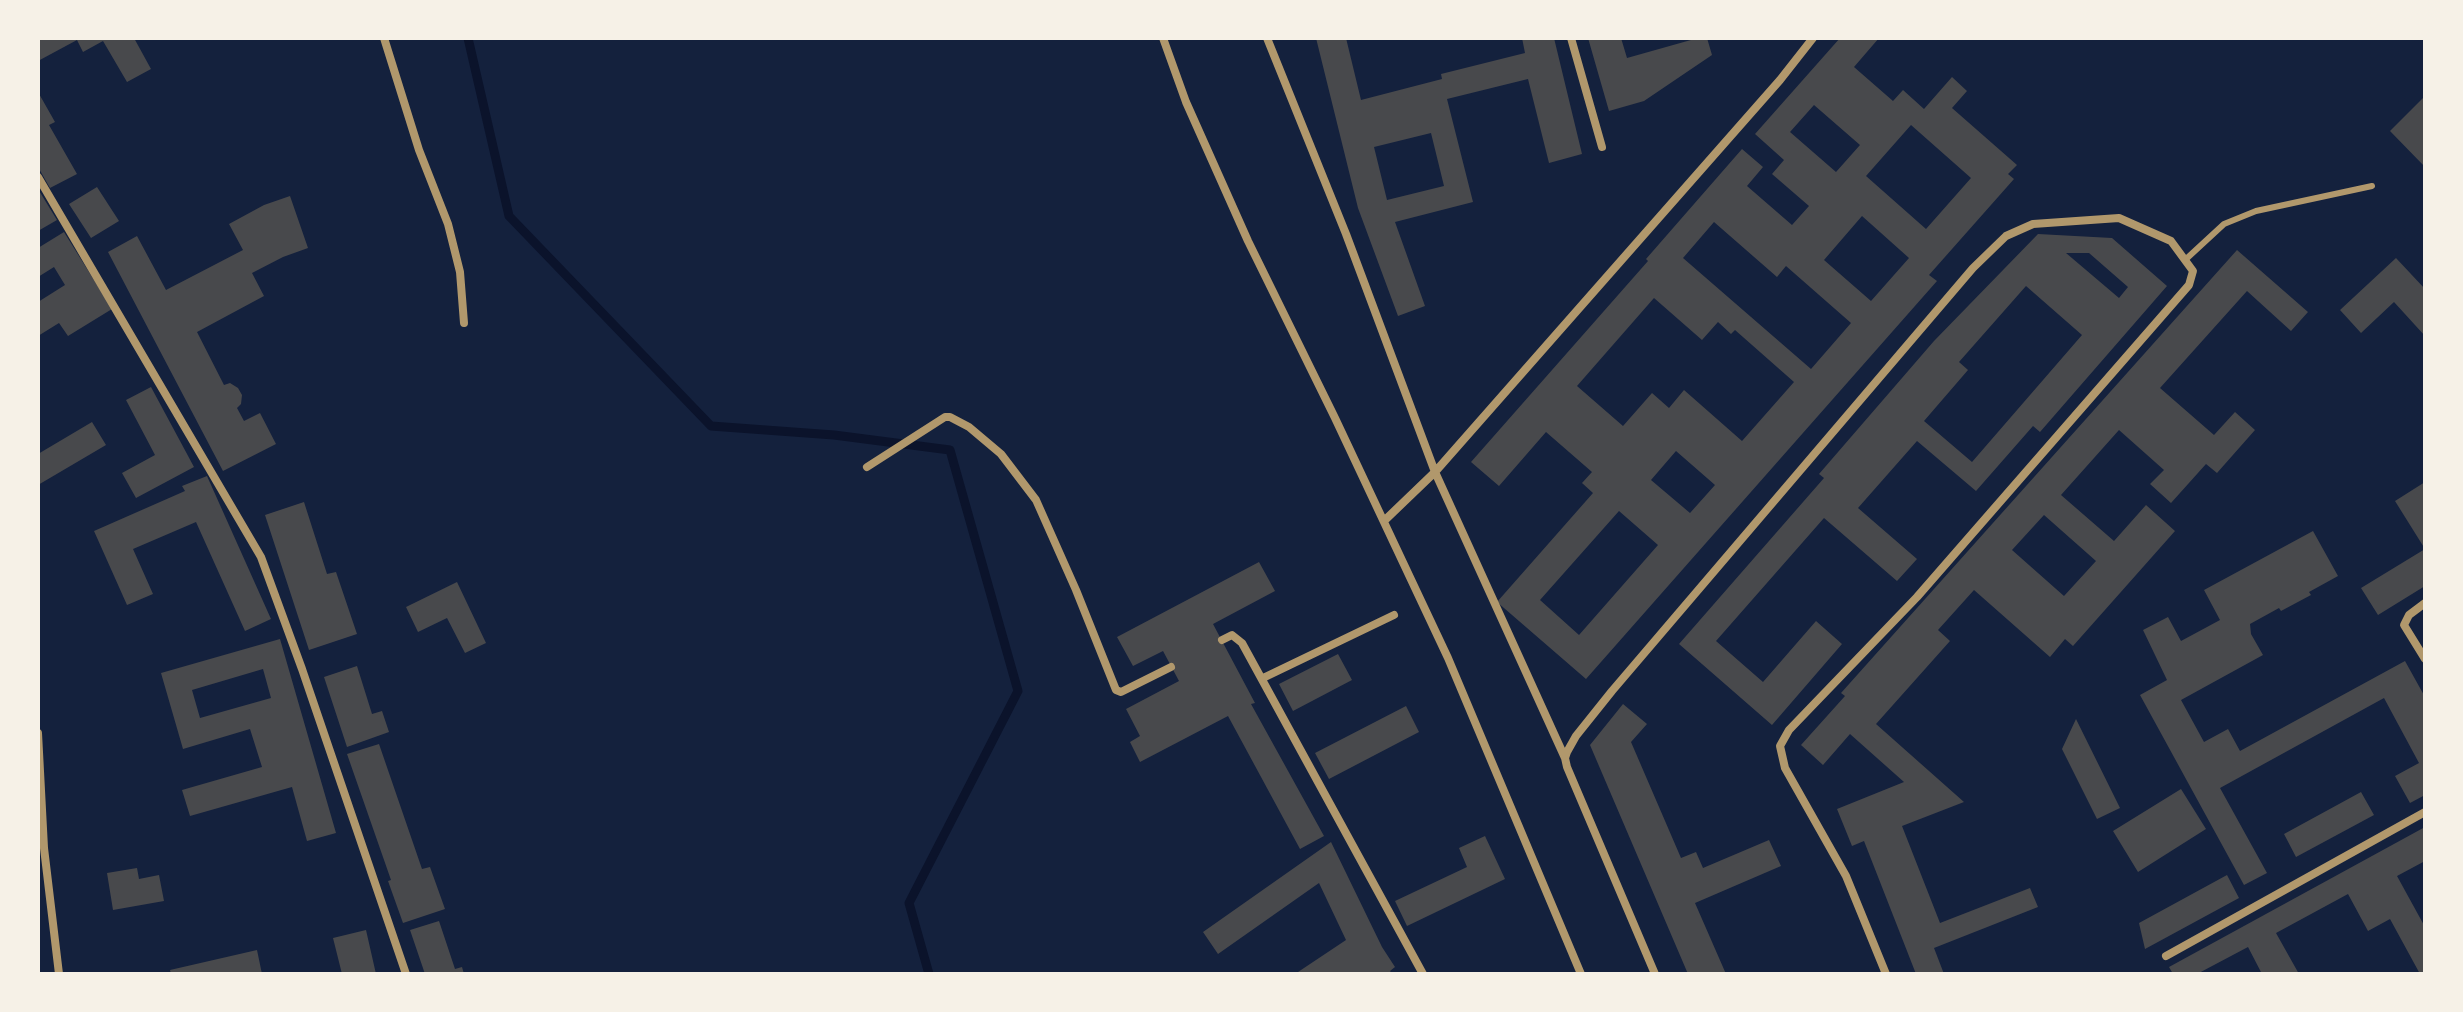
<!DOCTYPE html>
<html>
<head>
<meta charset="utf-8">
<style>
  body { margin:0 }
  #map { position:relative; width:2463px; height:1012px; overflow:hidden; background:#14213d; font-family:"DejaVu Sans",sans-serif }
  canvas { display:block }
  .frame { position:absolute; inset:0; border:40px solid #f6f1e7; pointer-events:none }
</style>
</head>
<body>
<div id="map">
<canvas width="2463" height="1012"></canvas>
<div class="frame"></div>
</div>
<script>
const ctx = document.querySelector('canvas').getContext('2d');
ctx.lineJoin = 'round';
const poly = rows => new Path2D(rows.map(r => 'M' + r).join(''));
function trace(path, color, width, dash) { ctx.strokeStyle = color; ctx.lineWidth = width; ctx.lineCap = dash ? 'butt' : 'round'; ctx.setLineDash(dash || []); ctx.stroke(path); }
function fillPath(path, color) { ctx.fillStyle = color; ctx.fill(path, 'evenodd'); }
trace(poly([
  [468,38,509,216,711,426,834,435,950,450,1018,691,909,903,929,974]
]), '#0b132b', 9);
fillPath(poly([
  [38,38,134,38,151,69,127,82,103,41,83,52,77,40,38,61],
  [1316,38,1346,38,1361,100,1442,79,1441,74,1525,53,1522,38,1554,38,1582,154,1549,163,1528,79,1447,99,1473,202,1395,222,1425,306,1398,316,1358,208],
  [1431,133,1444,186,1387,200,1374,147],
  [1588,38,1621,38,1627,58,1698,38,1707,38,1712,55,1644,101,1609,111],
  [1840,38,1879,38,1854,67,1893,101,1903,90,1924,109,1952,77,1967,91,1952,108,2017,165,2008,174,2014,179,1929,275,1937,281,1586,679,1497,602,1593,493,1582,483,1592,472,1546,432,1499,486,1471,462,1648,261,1646,259,1742,149,1763,167,1747,186,1792,225,1809,206,1772,174,1784,160,1755,134],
  [1814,105,1860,145,1836,172,1790,132],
  [1911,125,1971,178,1926,229,1866,176],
  [1862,216,1909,258,1871,301,1824,260],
  [1714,222,1777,277,1786,266,1851,323,1811,369,1683,258],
  [1654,298,1702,340,1718,322,1731,334,1735,330,1794,382,1742,441,1684,390,1669,408,1652,393,1623,426,1577,386],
  [1676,451,1715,485,1690,513,1651,480],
  [1619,511,1658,545,1579,635,1540,600],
  [38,92,55,122,49,125,77,174,50,188,38,167],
  [2425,96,2425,167,2390,131],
  [97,187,119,221,91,238,69,204],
  [38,189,57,220,38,231],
  [290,196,308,248,283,257,252,273,264,296,197,332,224,385,230,383,238,388,242,395,241,404,237,408,244,421,260,413,276,444,223,471,108,252,137,236,166,290,243,250,229,224,264,205],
  [64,232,112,309,68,336,59,323,38,336,38,302,65,285,54,267,38,277,38,248],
  [2038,234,2112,238,2167,286,2040,432,2033,426,1976,491,1917,441,1858,508,1917,559,1897,581,1824,518,1716,641,1763,682,1816,621,1842,644,1772,725,1679,644,1824,478,1819,474,1934,341],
  [2066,253,2089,253,2128,287,2119,298],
  [2026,286,2082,335,1972,462,1924,421,1968,370,1959,362],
  [2237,250,2308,312,2291,331,2247,291,2160,388,2214,435,2235,412,2255,430,2217,473,2206,464,2171,503,2150,484,2164,470,2119,430,2061,495,2114,541,2146,505,2175,531,2073,646,2065,639,2050,657,1974,590,1938,630,1950,641,1876,724,1964,802,1902,826,1940,923,2030,888,2038,907,1934,948,1944,974,1916,974,1864,841,1852,846,1837,809,1904,782,1850,734,1823,765,1801,745,1845,696,1841,693],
  [2044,515,2096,561,2064,596,2012,550],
  [2396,258,2425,289,2425,336,2394,302,2361,333,2340,310],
  [151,387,194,467,136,498,122,473,155,455,126,400],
  [92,422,106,445,38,485,38,454],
  [207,476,271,619,245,631,196,522,133,549,153,594,127,605,94,531,185,491,182,486],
  [2425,482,2425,586,2378,615,2361,588,2425,549,2395,501],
  [304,502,327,574,336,572,357,634,309,650,265,515],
  [2313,531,2338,576,2309,592,2311,595,2281,611,2279,608,2250,624,2251,634,2263,655,2181,700,2204,742,2228,729,2240,751,2405,661,2425,697,2425,795,2410,803,2395,776,2419,763,2384,698,2220,788,2267,873,2244,885,2140,695,2167,680,2143,630,2168,617,2181,641,2220,620,2204,590],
  [1259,562,1275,591,1213,624,1255,703,1251,704,1324,836,1300,849,1228,716,1140,762,1130,742,1140,736,1126,709,1179,681,1163,651,1133,666,1117,637],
  [457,582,486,643,465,653,447,618,418,632,406,607],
  [280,639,336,833,307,841,292,787,190,816,182,790,262,767,250,729,183,749,161,673],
  [263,669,271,698,200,718,192,690],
  [1338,654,1352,680,1293,711,1279,684],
  [357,666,372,714,382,711,389,732,347,747,324,677],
  [1623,704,1647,724,1631,742,1681,858,1696,852,1703,868,1769,840,1781,866,1695,903,1726,974,1688,974,1590,745],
  [1406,706,1419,732,1329,779,1315,753],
  [2076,719,2120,808,2097,819,2062,749],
  [379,744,422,869,430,867,445,909,403,923,388,881,391,880,347,754],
  [2181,789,2206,829,2138,872,2113,831],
  [2361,792,2374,815,2296,857,2284,834],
  [2425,827,2425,861,2397,876,2425,927,2425,974,2420,974,2390,919,2368,931,2348,894,2276,933,2299,974,2262,974,2248,947,2197,974,2173,974,2169,967],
  [1485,836,1505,879,1407,926,1395,901,1467,867,1459,848],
  [1331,842,1382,947,1395,967,1390,971,1392,974,1295,974,1346,940,1319,883,1218,954,1203,932],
  [137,868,139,879,159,875,164,901,113,910,107,873],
  [2227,875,2239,898,2145,949,2139,923],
  [439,921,455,969,462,967,464,974,425,974,410,930],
  [366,930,376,974,342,974,333,938],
  [257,950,262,974,171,974,170,970]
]), '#48494c');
trace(poly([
  [2185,260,2224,224,2256,211,2372,186]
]), '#b1986c', 6);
trace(poly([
  [384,38,419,150,448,224,460,272,464,323],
  [1163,38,1186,102,1248,241,1335,418,1448,658,1581,974],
  [1267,38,1346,234,1435,472,1565,758],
  [1571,38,1602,147],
  [38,177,261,557,302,669,406,974],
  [867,467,945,417,950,417,969,427,1001,454,1036,500,1076,590,1116,690,1121,692,1171,667],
  [1384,521,1435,472,1780,80,1813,38],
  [2425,603,2409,615,2404,625,2425,659],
  [1222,640,1232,635,1242,643,1423,974],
  [1263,678,1394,615],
  [38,733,44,848,59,974],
  [2166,956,2425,812],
  [1655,974,1567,767,1565,758,1567,752,1576,736,1612,691,1973,268,2006,236,2033,224,2119,218,2171,241,2193,271,2189,285,1917,597,1789,730,1780,746,1785,768,1846,876,1886,974]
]), '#b1986c', 8);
</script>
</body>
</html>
